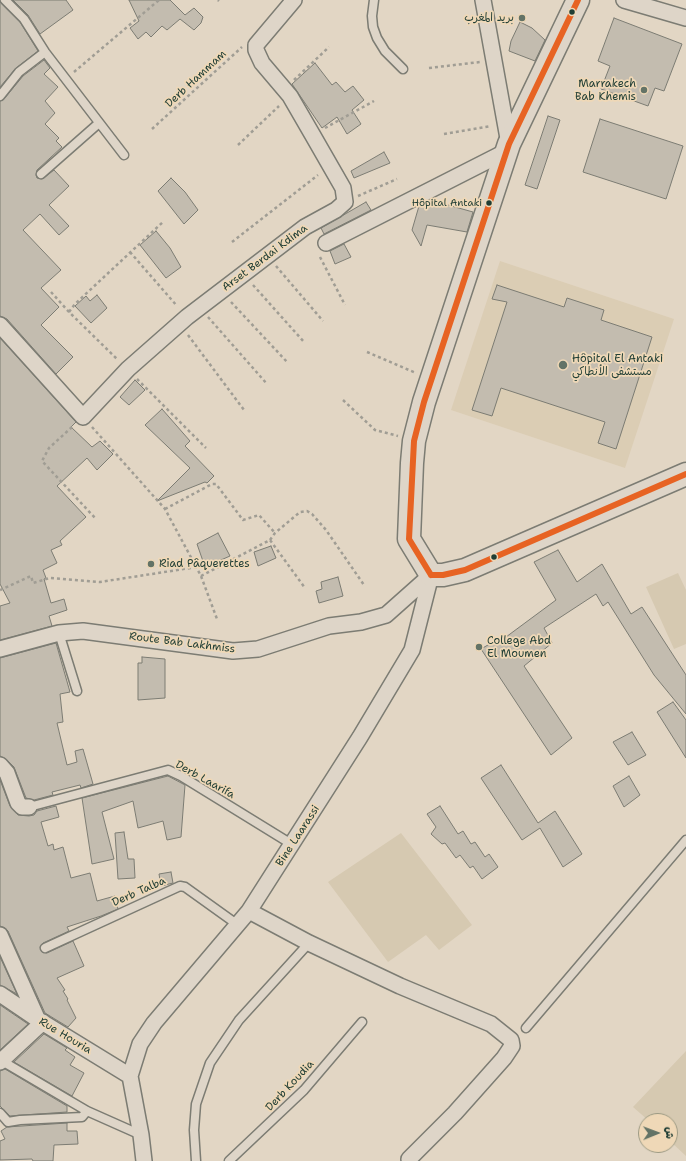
<!DOCTYPE html>
<html>
<head>
<meta charset="utf-8">
<style>
  body { margin:0 }
  #map { position:relative; width:686px; height:1161px; overflow:hidden; background:#e2d6c4; font-family:"Shantell Sans","Playpen Sans Arabic",sans-serif }
  canvas { display:block }
  .north { position:absolute; left:638px; top:1113px; width:40px; height:40px; box-sizing:border-box; background:#efd8b7; border:1px solid #9c9a83; border-radius:50%; rotate:89deg; font-size:11px; font-weight:700; line-height:16px; text-align:center; color:#1f3d34 }
  .north::after { content:''; display:block; margin:auto; width:14px; height:18px; background:#637366; clip-path:polygon(50% 0,100% 100%,50% 72%,0 100%) }
</style>
</head>
<body>
<div id="map">
<canvas width="686" height="1161"></canvas>
<div class="north">ش</div>
</div>
<script>
const ctx = document.querySelector('canvas').getContext('2d');
ctx.lineJoin = 'round';
function fillPath(path, color) { ctx.fillStyle = color; ctx.fill(path, 'evenodd'); }
const poly = rows => new Path2D(rows.map(r => 'M' + r).join(''));
function trace(path, color, width, dash) { ctx.strokeStyle = color; ctx.lineWidth = width; ctx.lineCap = dash ? 'butt' : 'round'; ctx.setLineDash(dash || []); ctx.stroke(path); }
function drawText(font, color, halo, rows, align = 'center') {
  ctx.font = font + ' "Shantell Sans","Playpen Sans Arabic",sans-serif'; ctx.lineWidth = 3.5; ctx.setLineDash([]); ctx.textBaseline = 'middle'; ctx.strokeStyle = halo; ctx.fillStyle = color; for (const [text, x, y, turn = 0] of rows) {
    ctx.save(); ctx.translate(x, y); ctx.rotate((+turn || 0) * Math.PI / 180); ctx.textAlign = isNaN(turn) ? turn : align; if (halo) ctx.strokeText(text, 0, 0); ctx.fillText(text, 0, 0); ctx.restore();
  }
}
fillPath(poly([
  [500,261,674,319,625,468,451,410]
]), '#dbcdb4');
fillPath(poly([
  [678,573,686,590,686,644,674,649,646,587],
  [401,833,472,925,439,950,426,935,388,962,328,882],
  [686,1051,686,1156,670,1141,670,1121,649,1121,633,1107]
]), '#d6c9b1');
const building = poly([
  [13,0,66,0,73,10,40,34,28,15,13,0],
  [129,0,170,0,185,15,194,8,203,17,201,23,194,30,180,19,167,30,162,26,151,37,146,32,138,39,130,28,139,21,129,0],
  [0,2,20,22,38,51,16,68,0,87,0,2],
  [614,18,682,44,664,91,655,88,648,106,601,89,610,66,598,61,614,18],
  [520,22,532,28,545,40,535,61,509,51,511,41,520,22],
  [44,60,50,68,44,74,58,87,45,101,55,113,45,124,59,138,56,141,62,147,37,170,36,175,37,178,42,179,54,170,69,186,49,205,69,226,59,235,40,214,23,230,61,270,41,288,59,307,41,325,73,357,56,374,7,319,0,316,0,101,4,99,23,76,44,60],
  [315,63,332,85,336,82,345,92,353,86,364,100,352,110,361,124,347,134,337,117,322,128,292,84,315,63],
  [548,116,560,120,537,189,525,185,548,116],
  [600,119,683,146,666,199,583,172,600,119],
  [384,152,390,163,354,178,351,171,384,152],
  [171,178,185,192,198,210,184,224,158,191,171,178],
  [430,200,473,212,467,232,427,225,421,246,412,230,419,206,430,200],
  [366,202,371,210,324,234,321,228,366,202],
  [156,231,170,248,181,267,166,278,140,245,156,231],
  [344,244,351,257,335,264,330,251,344,244],
  [497,285,564,307,567,298,604,310,601,320,652,337,616,449,598,443,605,422,501,388,492,416,472,410,507,302,492,299,497,285],
  [97,295,107,308,91,323,75,306,86,296,90,301,97,295],
  [0,338,76,422,71,427,92,447,100,441,113,454,97,470,87,458,57,486,86,517,60,541,62,545,51,550,57,563,43,570,46,578,44,579,51,603,64,599,67,610,49,616,52,626,0,640,0,606,10,603,0,584,0,338],
  [135,380,145,390,129,405,120,397,135,380],
  [162,409,190,441,185,446,214,476,207,483,205,482,157,501,190,468,145,425,162,409],
  [218,533,230,556,205,567,197,544,218,533],
  [271,546,276,558,258,566,254,552,271,546],
  [558,550,577,582,602,564,631,614,642,607,686,675,686,714,654,675,608,602,603,606,596,594,544,628,552,643,524,666,572,738,551,755,481,649,505,635,506,637,556,600,534,562,558,550],
  [338,577,343,596,319,603,316,591,322,589,321,582,338,577],
  [56,643,70,692,60,694,63,722,57,723,67,765,77,762,75,751,83,749,93,784,81,788,80,785,52,792,53,795,34,800,26,798,14,767,6,759,0,756,0,658,56,643],
  [142,657,165,659,165,698,138,700,138,663,142,663,142,657],
  [673,702,686,720,686,758,657,712,673,702],
  [632,732,646,755,628,765,613,742,632,732],
  [501,765,538,823,555,811,582,854,563,867,540,828,522,840,481,778,501,765],
  [168,776,185,785,181,837,167,840,163,821,138,828,133,801,102,812,114,859,92,864,82,798,168,776],
  [629,776,640,795,624,807,613,786,629,776],
  [0,780,10,806,18,815,29,816,34,815,37,811,56,806,59,817,41,822,48,846,53,844,54,850,63,847,71,878,90,873,97,901,115,896,118,909,101,916,67,927,69,931,43,943,40,947,42,952,47,953,73,941,84,966,57,978,65,990,63,991,68,999,67,1000,76,1018,68,1027,45,1013,8,931,5,928,0,926,0,780],
  [440,806,458,834,463,831,471,844,475,842,485,857,489,854,498,867,482,879,473,866,470,868,460,855,456,858,445,843,442,844,431,834,436,827,427,814,440,806],
  [124,832,128,859,134,859,135,878,118,879,115,833,124,832],
  [171,872,173,883,161,886,159,874,171,872],
  [0,957,17,994,0,985,0,957],
  [0,1005,28,1024,0,1050,0,1005],
  [44,1034,67,1048,65,1050,75,1057,70,1065,84,1073,72,1096,14,1062,44,1034],
  [5,1069,67,1106,67,1112,10,1116,0,1106,0,1071,5,1069],
  [67,1123,67,1131,77,1131,78,1144,54,1145,53,1161,33,1161,32,1159,0,1160,0,1141,5,1139,1,1131,7,1127,67,1123]
]);
fillPath(building, '#c3bcaf');
trace(building, '#7c7c73', 1);
const lane = poly([
  [5,0,24,19,45,52,124,155],
  [374,0,372,16,373,27,377,38,385,51,403,69],
  [0,96,19,72,45,52],
  [41,174,99,123],
  [59,633,77,691],
  [29,807,168,770,181,776,293,845],
  [45,948,180,886,185,887,238,925],
  [526,1028,686,840],
  [2,1061,87,1111,141,1135],
  [0,1113,8,1122,20,1120,82,1117,87,1111],
  [196,1161,194,1130,196,1104,210,1063,239,1020,309,943],
  [229,1161,304,1090,362,1022]
]);
const street = poly([
  [483,0,509,144],
  [624,0,686,18],
  [326,243,507,151],
  [0,325,83,417,128,369,187,317,305,227,336,210,345,202,343,188,312,134,290,96,262,63,256,50,256,45,294,0],
  [0,649,59,633,83,631,233,651,258,649,329,626,361,622,386,615,431,575],
  [0,765,7,773,18,803,22,807,29,807],
  [249,911,309,943,400,986,491,1024,511,1040,512,1046,504,1058,455,1113,409,1159],
  [0,935,37,1018],
  [0,994,37,1019,130,1076],
  [0,1062,43,1022],
  [144,1161,141,1135,130,1076,140,1044,154,1023,249,911,360,737,412,650,431,575]
]);
const secondary = poly([
  [578,0,509,144,424,402,414,441,412,463,409,539,431,575,443,575,465,570,686,474]
]);
trace(lane, '#7c7c73', 11);
trace(street, '#7c7c73', 18);
trace(secondary, '#7c7c73', 25);
trace(poly([
  [218,0,219,1],
  [429,68,480,62],
  [74,72,159,0],
  [294,80,329,47],
  [325,128,374,101],
  [152,129,242,47],
  [444,134,491,126],
  [238,145,279,106],
  [358,196,397,179],
  [232,242,318,175],
  [130,252,177,306],
  [320,257,345,305],
  [276,266,323,321],
  [253,285,304,342],
  [51,292,69,312,118,360],
  [231,302,288,363],
  [69,312,75,304,164,221],
  [208,317,267,384],
  [188,335,244,410],
  [367,352,416,373],
  [137,379,206,448],
  [343,400,375,430,398,436],
  [72,427,49,448,42,461,96,519],
  [92,427,165,509,201,576,217,619],
  [165,509,212,484,216,484,243,520,259,515,275,533],
  [270,540,275,533,300,512,307,511,312,514,326,530,364,585],
  [201,576,270,540,305,588],
  [0,590,31,576,33,583,50,578,100,582,197,567]
]), '#a09d94', 2.5, [3, 3]);
trace(lane, '#ded5c8', 8);
trace(street, '#ded5c8', 15);
trace(secondary, '#ded5c8', 22);
trace(poly([
  [431,575,409,539,414,441,424,402,509,144,578,0],
  [431,575,443,575,465,570,686,474]
]), '#e76323', 6);
for (const [x, y, r, color] of [
  [572,12,3.5,"#1f3d34"],
  [522,18,4,"#637366"],
  [644,90,4,"#637366"],
  [489,203,3.5,"#1f3d34"],
  [563,365,5,"#637366"],
  [494,557,3.5,"#1f3d34"],
  [151,564,4,"#637366"],
  [479,647,4,"#637366"]
]) { const dot = new Path2D(); dot.arc(x, y, r, 0, 2 * Math.PI); ctx.fillStyle = color; ctx.fill(dot); trace(dot, '#efd8b7', 1.5); }
drawText('10px', '#1f3d34', '#efd8b7', [
  ["Hôpital Antaki",482,203]
], 'right');
drawText('11px', '#1f3d34', '#efd8b7', [
  ["بريد المغرب",514,18,"right"],
  ["Marrakech",636,84,"right"],
  ["Bab Khemis",636,97,"right"],
  ["Hôpital El Antaki",572,359],
  ["مستشفى الأنطاكي",572,372],
  ["Riad Pâquerettes",159,564],
  ["College Abd",487,641],
  ["El Moumen",487,654]
], 'left');
drawText('11px', '#1f3d34', '#efd8b7', [
  ["Derb Hammam",196,79,-43],
  ["Arset Berdai Kdima",265,258,-37],
  ["Route Bab Lakhmiss",182,643,7],
  ["Derb Laarifa",205,780,29],
  ["Bine Laarassi",298,836,-57],
  ["Derb Talba",139,892,-24],
  ["Rue Houria",65,1036,31],
  ["Derb Koudia",290,1086,-47]
]);
</script>
</body>
</html>
